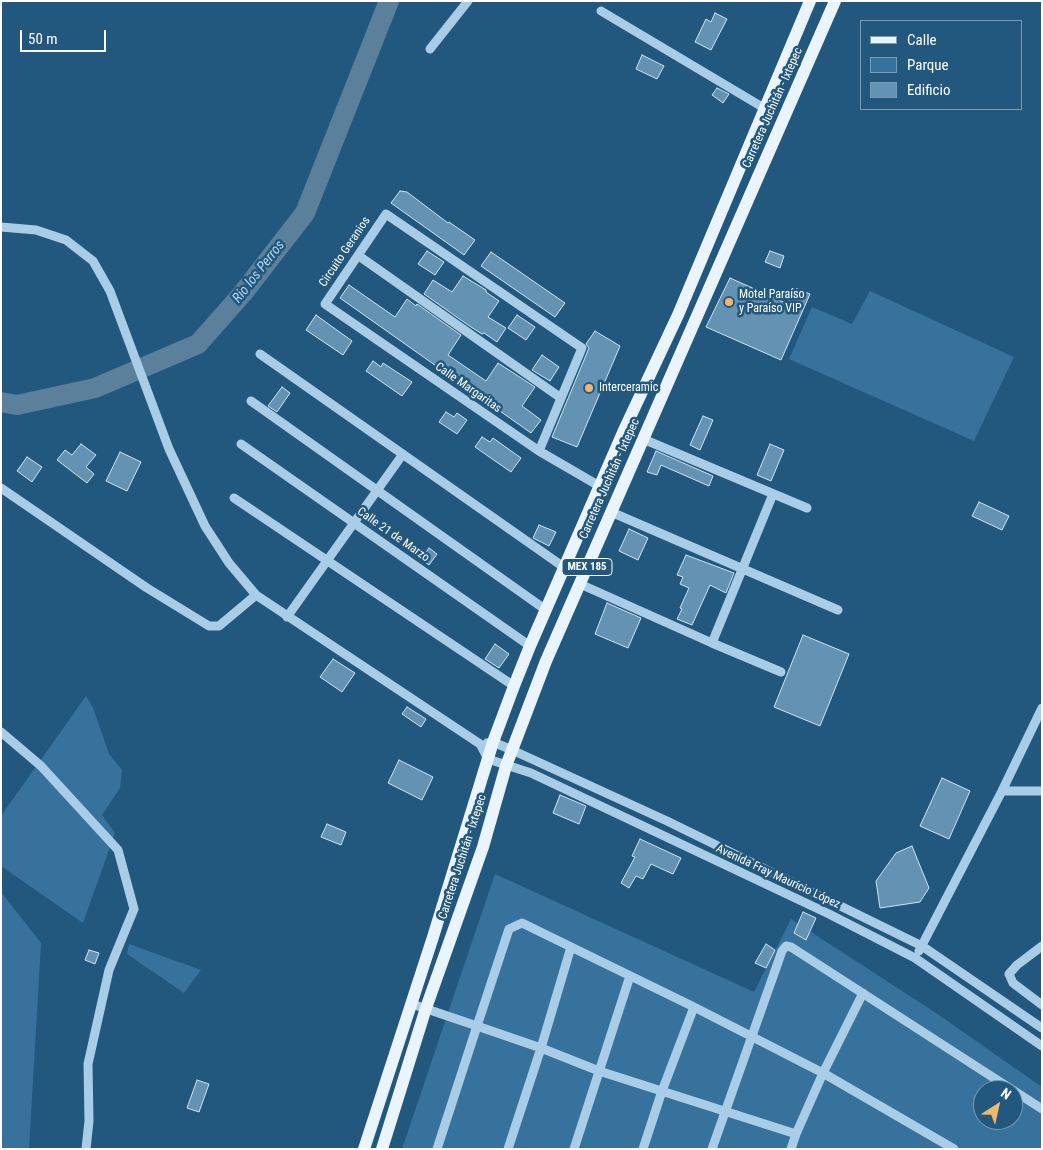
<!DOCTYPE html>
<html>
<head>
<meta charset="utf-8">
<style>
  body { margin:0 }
  #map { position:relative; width:1043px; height:1150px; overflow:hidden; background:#23587e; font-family:"Roboto Condensed",sans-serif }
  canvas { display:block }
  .frame { position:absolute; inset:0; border:2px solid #fff; pointer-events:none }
  .legend { position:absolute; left:860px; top:20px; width:162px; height:90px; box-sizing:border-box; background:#23587e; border:1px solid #7b9bb2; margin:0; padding:6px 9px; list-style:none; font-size:15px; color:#fff }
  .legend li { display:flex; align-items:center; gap:10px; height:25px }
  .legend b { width:25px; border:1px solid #7b9bb2 }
  .north { position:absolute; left:973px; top:1080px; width:50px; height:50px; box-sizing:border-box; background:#23587e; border:1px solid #7b9bb2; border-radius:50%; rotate:35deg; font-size:14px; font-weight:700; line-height:20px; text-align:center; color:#fff }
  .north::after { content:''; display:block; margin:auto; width:18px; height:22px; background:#f1b86c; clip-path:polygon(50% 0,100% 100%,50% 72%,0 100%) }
  .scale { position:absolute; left:20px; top:30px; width:86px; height:22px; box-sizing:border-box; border:2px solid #fff; border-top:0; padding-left:6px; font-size:15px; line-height:18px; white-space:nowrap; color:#fff; -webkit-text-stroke:4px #23587e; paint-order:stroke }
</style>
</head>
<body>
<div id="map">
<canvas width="1043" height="1150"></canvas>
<div class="frame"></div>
<ul class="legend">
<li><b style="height:6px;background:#eaf4fd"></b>Calle</li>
<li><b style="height:14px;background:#37729c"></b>Parque</li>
<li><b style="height:14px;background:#6492b3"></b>Edificio</li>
</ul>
<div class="north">N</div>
<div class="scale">50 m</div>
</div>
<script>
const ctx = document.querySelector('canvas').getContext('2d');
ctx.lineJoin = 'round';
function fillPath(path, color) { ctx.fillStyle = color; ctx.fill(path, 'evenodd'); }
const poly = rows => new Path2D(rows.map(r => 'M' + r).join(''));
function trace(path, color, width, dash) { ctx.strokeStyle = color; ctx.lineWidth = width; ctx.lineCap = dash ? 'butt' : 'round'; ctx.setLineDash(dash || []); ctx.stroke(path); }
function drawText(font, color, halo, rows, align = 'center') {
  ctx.font = font + ' "Roboto Condensed",sans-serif'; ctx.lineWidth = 5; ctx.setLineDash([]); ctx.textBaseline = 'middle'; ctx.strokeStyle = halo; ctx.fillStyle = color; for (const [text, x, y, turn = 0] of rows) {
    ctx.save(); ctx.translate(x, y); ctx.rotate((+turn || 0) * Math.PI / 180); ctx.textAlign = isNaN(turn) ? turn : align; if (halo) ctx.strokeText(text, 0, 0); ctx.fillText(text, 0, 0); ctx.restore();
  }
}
fillPath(poly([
  [870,291,1014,357,974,441,789,359,812,307,852,324],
  [86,696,93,708,109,754,122,770,120,788,102,815,115,833,83,923,1,866,1,816],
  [495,874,754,992,791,919,936,1013,1042,1087,1042,1149,402,1149],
  [983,1090,1013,1090,1013,1120,983,1120],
  [1,892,41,943,29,1149,1,1149],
  [129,944,201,970,184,993,127,954]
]), '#37729c');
trace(poly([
  [1,402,17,405,95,388,198,344,243,293,305,213,389,1]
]), '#5a809b', 20);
const building = poly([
  [715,13,727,19,711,50,695,42,706,19,711,22,715,13],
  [642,55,664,66,657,79,636,69,642,55],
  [717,88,729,94,723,103,712,95,717,88],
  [400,191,407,192,448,223,449,222,475,240,464,255,391,203,400,191],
  [427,251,444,262,435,275,418,264,427,251],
  [770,251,784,256,780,268,765,262,770,251],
  [491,252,565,303,555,317,481,266,491,252],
  [463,276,486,290,486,292,499,301,488,317,506,328,497,342,484,333,482,334,468,325,424,294,433,280,452,292,463,276],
  [730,278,788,304,795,288,810,294,781,360,706,327,730,278],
  [349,285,395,317,407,299,416,306,417,304,461,335,448,355,486,381,498,363,535,387,522,406,541,420,531,433,340,298,349,285],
  [316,315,352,341,343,355,306,330,316,315],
  [517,315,535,327,526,340,508,328,517,315],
  [595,331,620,346,577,447,552,437,589,348,586,344,595,331],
  [542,355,559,367,550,381,532,370,542,355],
  [373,361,381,367,383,363,412,382,402,396,366,371,373,361],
  [282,387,290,393,277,412,268,406,282,387],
  [446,412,454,417,457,413,467,420,457,434,439,422,446,412],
  [703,416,713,420,700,450,690,445,703,416],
  [482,437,490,442,493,438,521,458,511,472,475,447,482,437],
  [81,444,96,455,86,467,94,474,87,483,57,460,65,450,72,455,81,444],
  [770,444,784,450,771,481,757,475,770,444],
  [656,451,713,476,709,486,661,465,657,475,647,472,656,451],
  [120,452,141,462,127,491,106,481,120,452],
  [27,457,42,467,32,482,17,471,27,457],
  [979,502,1009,516,1002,530,972,516,979,502],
  [539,525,556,532,549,546,533,538,539,525],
  [629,529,648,538,638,560,619,551,629,529],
  [429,548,437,554,429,565,421,559,429,548],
  [686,555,734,573,726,593,710,585,692,625,677,619,682,609,680,608,689,588,680,584,683,577,677,575,686,555],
  [607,603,641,618,628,648,595,634,607,603],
  [803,635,849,654,820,726,774,707,803,635],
  [495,644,509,654,499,668,485,659,495,644],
  [333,659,355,673,342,692,320,677,333,659],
  [407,707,426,719,421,727,402,714,407,707],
  [399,760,433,777,422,800,388,783,399,760],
  [942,778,970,791,949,839,920,826,942,778],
  [560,795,586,806,579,824,553,813,560,795],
  [327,824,346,832,341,845,321,837,327,824],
  [640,839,681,858,673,874,651,864,643,879,636,876,629,888,621,883,635,857,632,856,640,839],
  [912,846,929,888,920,902,880,908,876,881,896,853,912,846],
  [803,912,816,918,806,940,794,933,803,912],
  [766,944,775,950,766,968,755,963,766,944],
  [89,950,99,953,95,964,85,960,89,950],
  [197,1080,209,1084,199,1112,187,1108,197,1080]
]);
fillPath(building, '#6492b3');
trace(building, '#cce4f5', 1);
trace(poly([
  [601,11,764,108],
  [430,49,468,1],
  [1,227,36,230,66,240,93,261,110,291,169,449,205,526,229,563,256,595,480,744,488,759,531,773,829,914,915,958,1042,1046],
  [359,256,561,398],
  [260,354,565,568],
  [251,401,546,610],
  [643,439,807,508],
  [241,444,530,646],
  [539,451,582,348,386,214,325,304,539,451,601,487],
  [1,488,147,588,209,626,219,626,256,595],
  [234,498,514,686],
  [611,512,838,610],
  [580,584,712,643,781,672],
  [287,617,403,454],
  [712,643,773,494],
  [1,732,41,766,118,850,134,909,109,970,88,1064,89,1121,86,1149],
  [487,743,493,742,512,750,667,821,922,946,1042,1028],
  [1002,791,1042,791],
  [1042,946,1017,965,1009,974,1013,983,1042,1005],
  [919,951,1002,791,1042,708],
  [863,993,823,1073,954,1149],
  [412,1004,477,1026,509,929,522,923,694,1007,823,1073,796,1134],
  [437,1149,477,1026,541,1048,599,1071,796,1134,791,1149],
  [508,1149,541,1048,571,947],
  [574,1149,630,976],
  [643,1149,662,1091,694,1007],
  [712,1149,782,951,786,946,791,947,1042,1109]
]), '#a9cde6', 9);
trace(poly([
  [364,1149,433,937,493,742,514,686,530,646,625,428,678,315,810,1],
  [382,1149,426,1008,483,847,506,766,546,661,835,1]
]), '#eaf4fd', 12);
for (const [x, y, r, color] of [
  [729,302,5,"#f1b86c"],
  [589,388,5,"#f1b86c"]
]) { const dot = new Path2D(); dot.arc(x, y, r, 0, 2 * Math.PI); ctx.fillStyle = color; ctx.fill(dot); trace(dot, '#23587e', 2); }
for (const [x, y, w] of [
  [587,567,50]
]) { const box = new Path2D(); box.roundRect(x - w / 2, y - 8.5, w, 17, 4); ctx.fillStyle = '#23587e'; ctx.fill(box); trace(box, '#fff', 1); }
drawText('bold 11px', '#fff', null, [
  ["MEX 185",587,567]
]);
drawText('12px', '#fff', '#23587e', [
  ["Carretera Juchitán - Ixtepec",773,108,-66],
  ["Circuito Geranios",345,252,-56],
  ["Calle Margaritas",468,388,35],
  ["Carretera Juchitán - Ixtepec",610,479,-66],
  ["Calle 21 de Marzo",393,535,35],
  ["Carretera Juchitán - Ixtepec",463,857,-72],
  ["Avenida Fray Mauricio López",778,877,25]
]);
drawText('12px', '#fff', '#23587e', [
  ["Motel Paraíso",739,295],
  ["y Paraíso VIP",739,309],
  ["Interceramic",599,388]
], 'left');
drawText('italic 14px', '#b4d6ee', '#23587e', [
  ["Rio los Perros",259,272,-52]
]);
</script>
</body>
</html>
